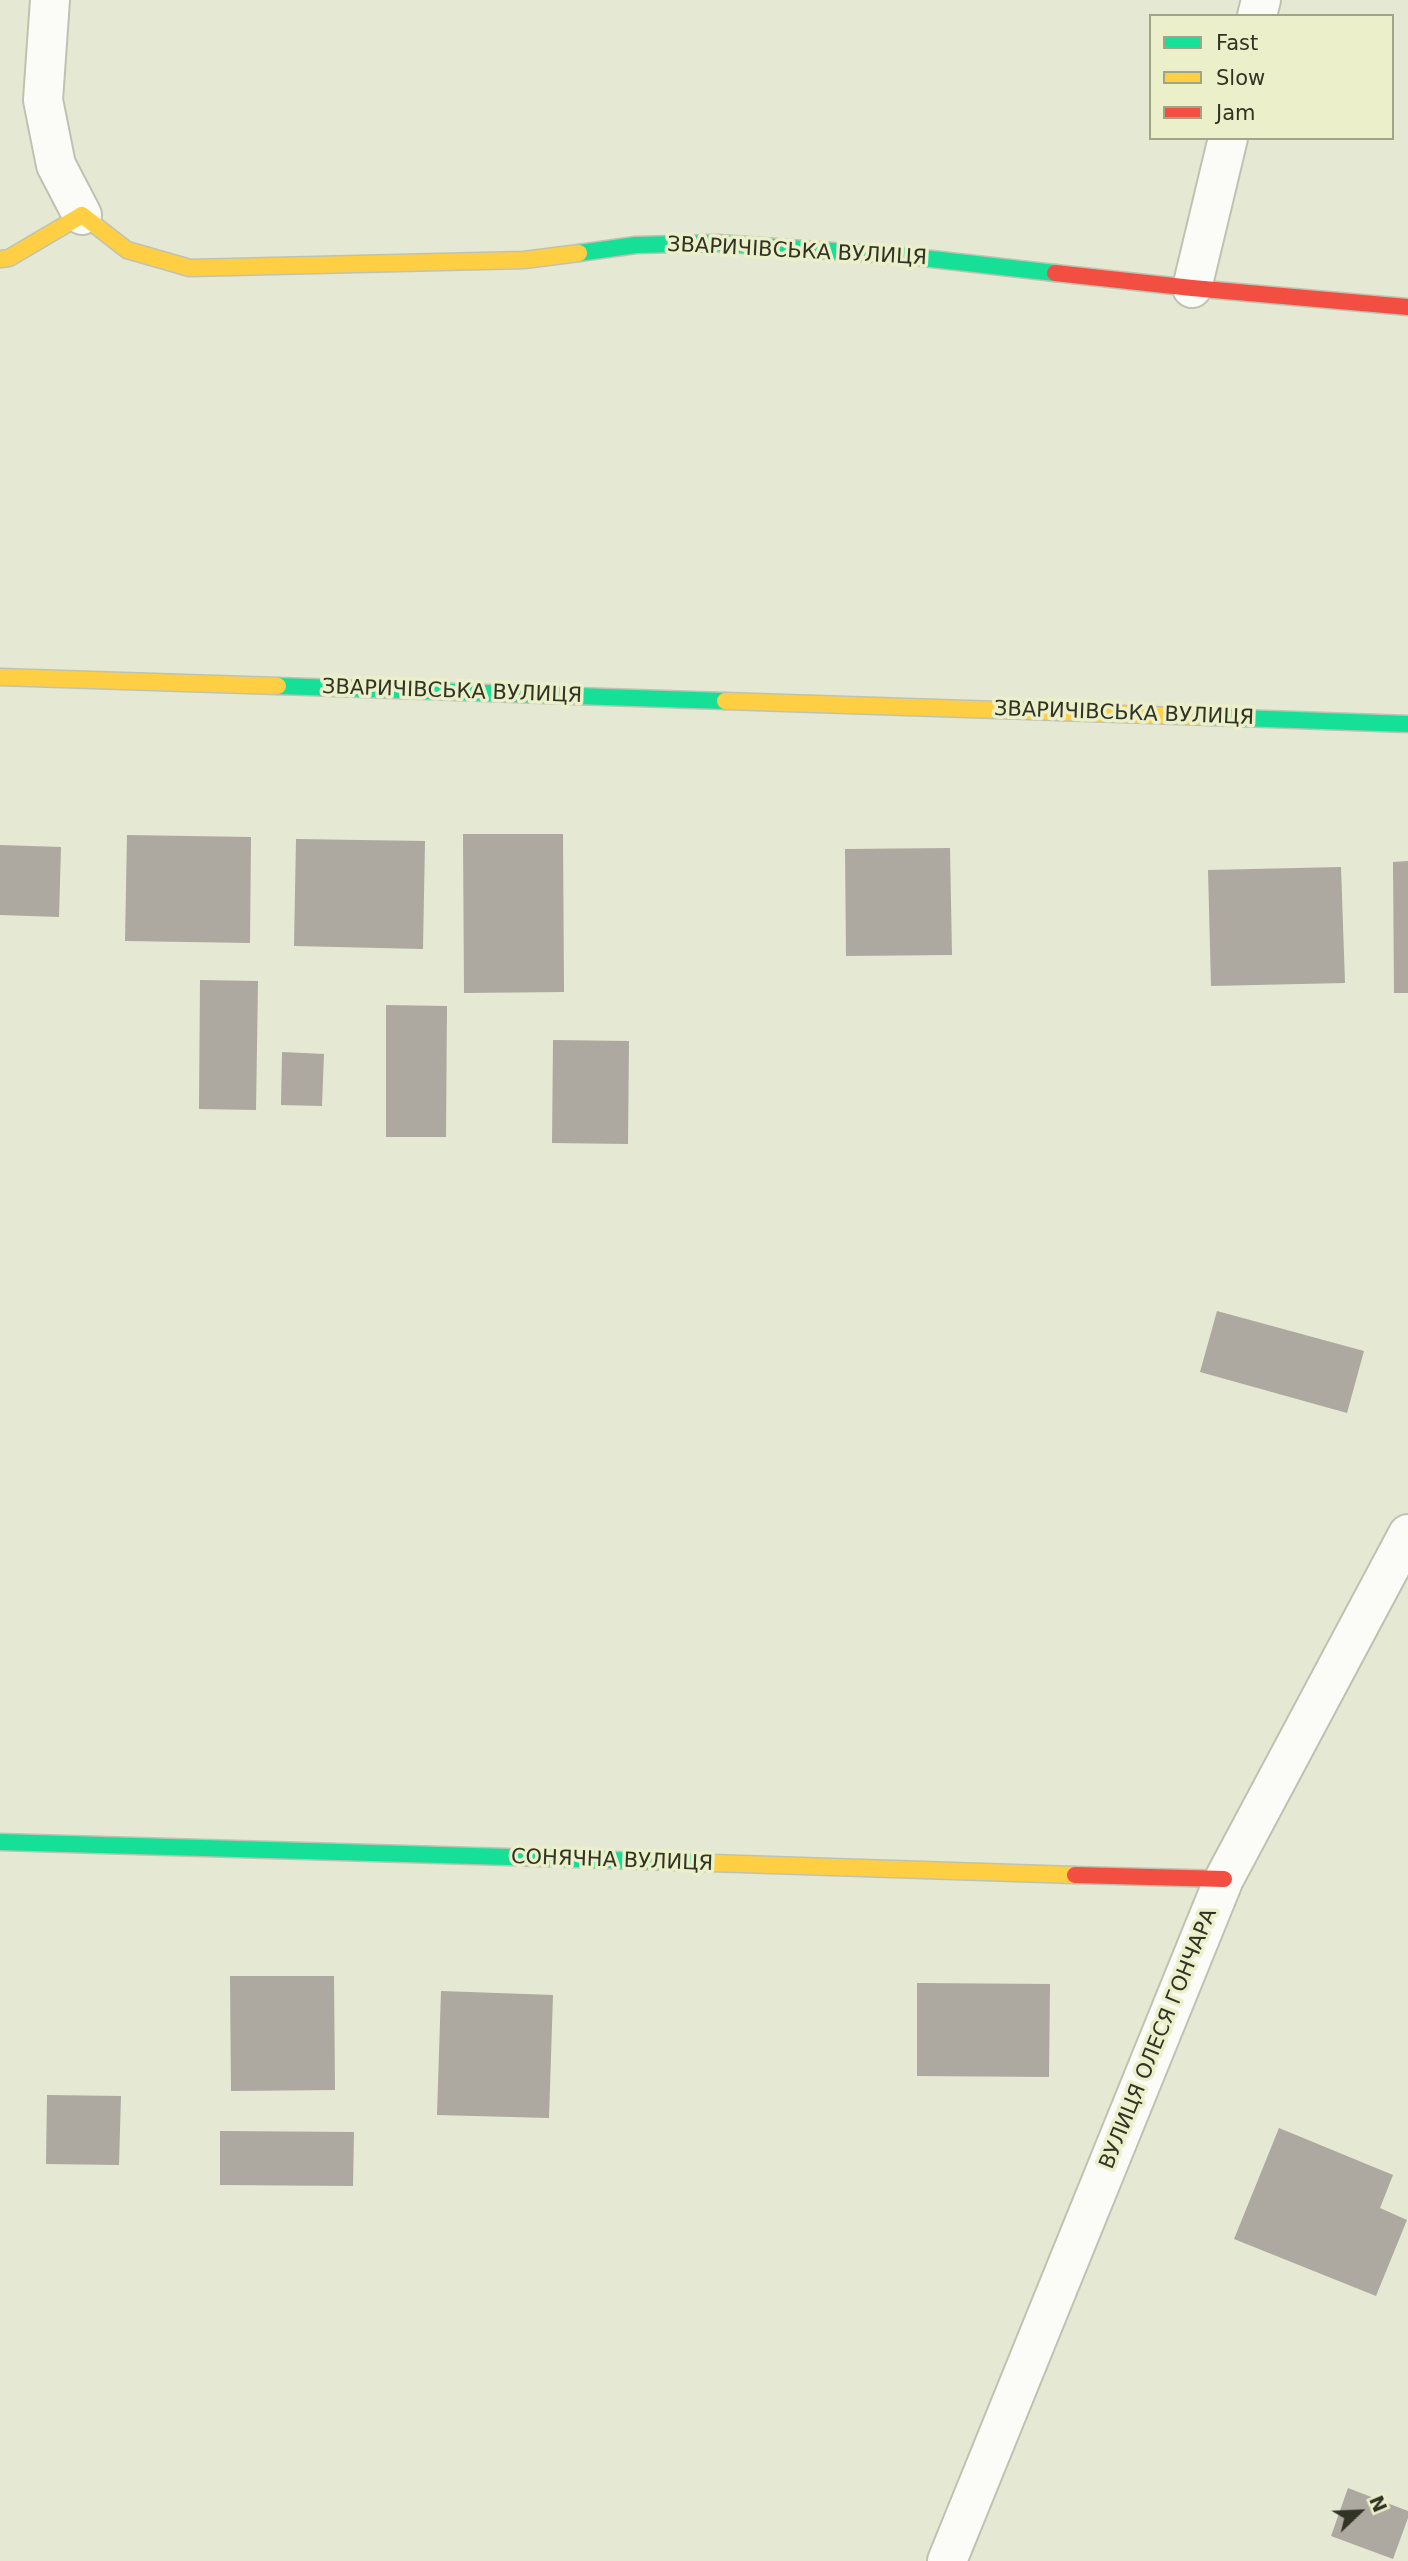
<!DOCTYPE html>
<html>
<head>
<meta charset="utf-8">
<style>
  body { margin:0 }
  #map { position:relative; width:1408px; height:2561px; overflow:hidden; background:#e5e8d2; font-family:"DejaVu Sans",sans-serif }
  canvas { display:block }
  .legend { position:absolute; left:1149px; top:14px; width:245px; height:126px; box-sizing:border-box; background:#ebf0ca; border:2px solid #a1a488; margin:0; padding:9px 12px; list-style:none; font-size:21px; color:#313324 }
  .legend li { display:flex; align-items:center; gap:14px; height:35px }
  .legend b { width:35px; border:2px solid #a1a488 }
  .north { position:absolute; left:1324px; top:2477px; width:70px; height:70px; -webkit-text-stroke:5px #ebf0ca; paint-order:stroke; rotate:67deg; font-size:19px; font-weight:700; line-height:28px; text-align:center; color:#313324 }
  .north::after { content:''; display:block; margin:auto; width:24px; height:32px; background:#313324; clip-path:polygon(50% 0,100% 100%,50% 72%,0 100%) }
</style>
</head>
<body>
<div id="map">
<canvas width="1408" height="2561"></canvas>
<ul class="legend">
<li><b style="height:9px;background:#16e098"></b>Fast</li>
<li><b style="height:9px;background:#ffcf43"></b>Slow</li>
<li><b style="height:9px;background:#f24e42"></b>Jam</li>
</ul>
<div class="north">N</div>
</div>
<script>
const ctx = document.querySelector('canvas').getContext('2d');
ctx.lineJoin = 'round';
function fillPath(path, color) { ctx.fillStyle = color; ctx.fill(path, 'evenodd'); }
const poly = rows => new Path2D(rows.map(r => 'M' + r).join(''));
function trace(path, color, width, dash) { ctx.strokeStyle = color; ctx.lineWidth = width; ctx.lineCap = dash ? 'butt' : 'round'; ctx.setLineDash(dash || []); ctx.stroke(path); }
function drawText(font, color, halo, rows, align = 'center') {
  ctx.font = font + ' "DejaVu Sans",sans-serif'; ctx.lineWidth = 7; ctx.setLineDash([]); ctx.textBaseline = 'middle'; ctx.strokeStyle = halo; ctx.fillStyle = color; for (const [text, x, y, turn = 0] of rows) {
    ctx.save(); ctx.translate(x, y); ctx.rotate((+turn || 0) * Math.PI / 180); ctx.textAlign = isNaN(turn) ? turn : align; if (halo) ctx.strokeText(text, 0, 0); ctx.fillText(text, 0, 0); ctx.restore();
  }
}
fillPath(poly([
  [463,834,563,834,564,992,464,993],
  [127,835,251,837,250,943,125,941],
  [296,839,425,841,423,949,294,946],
  [0,845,61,847,59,917,0,915],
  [950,848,952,955,846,956,845,849],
  [1408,861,1408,993,1394,993,1393,862],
  [1341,867,1345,983,1211,986,1208,870],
  [200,980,258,981,256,1110,199,1109],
  [386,1005,447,1006,446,1137,386,1137],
  [553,1040,629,1041,628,1144,552,1143],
  [282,1052,324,1054,322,1106,281,1105],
  [1217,1311,1364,1351,1347,1413,1200,1372],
  [230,1976,334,1976,335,2090,231,2091],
  [917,1983,1050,1984,1049,2077,917,2076],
  [441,1991,553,1995,549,2118,437,2115],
  [47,2095,121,2096,119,2165,46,2164],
  [1279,2128,1393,2175,1380,2208,1407,2220,1376,2296,1234,2239],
  [220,2131,354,2132,353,2186,220,2185],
  [1348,2488,1408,2511,1408,2518,1393,2559,1331,2536]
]), '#ada8a0');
const street = poly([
  [50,0,43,100,56,165,82,215],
  [1257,16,1261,0],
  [1192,288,1228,138],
  [947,2561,1224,1879,1408,1534]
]);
const fast = poly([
  [579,253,636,245,717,243,905,256,1055,273],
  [278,686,725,701],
  [1211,717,1408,724],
  [0,1842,711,1863]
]);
const slow = poly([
  [0,259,9,258,82,215,127,250,190,268,524,260,579,253],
  [0,677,278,686],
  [725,701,1211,717],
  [711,1863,1075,1875]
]);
const jam = poly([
  [1055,273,1192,288,1408,307],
  [1075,1875,1224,1879]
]);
trace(street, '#c0c2b1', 42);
trace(fast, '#c0c2b1', 19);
trace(slow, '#c0c2b1', 19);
trace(jam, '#c0c2b1', 19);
trace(street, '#fbfcf8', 38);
trace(fast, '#16e098', 16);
trace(slow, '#ffcf43', 16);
trace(jam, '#f24e42', 16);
drawText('21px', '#313324', '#ebf0ca', [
  ["ЗВАРИЧІВСЬКА ВУЛИЦЯ",797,252,3],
  ["ЗВАРИЧІВСЬКА ВУЛИЦЯ",452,692,2],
  ["ЗВАРИЧІВСЬКА ВУЛИЦЯ",1124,714,2],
  ["СОНЯЧНА ВУЛИЦЯ",612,1861,2],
  ["ВУЛИЦЯ ОЛЕСЯ ГОНЧАРА",1159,2039,-68]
]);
</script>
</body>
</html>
